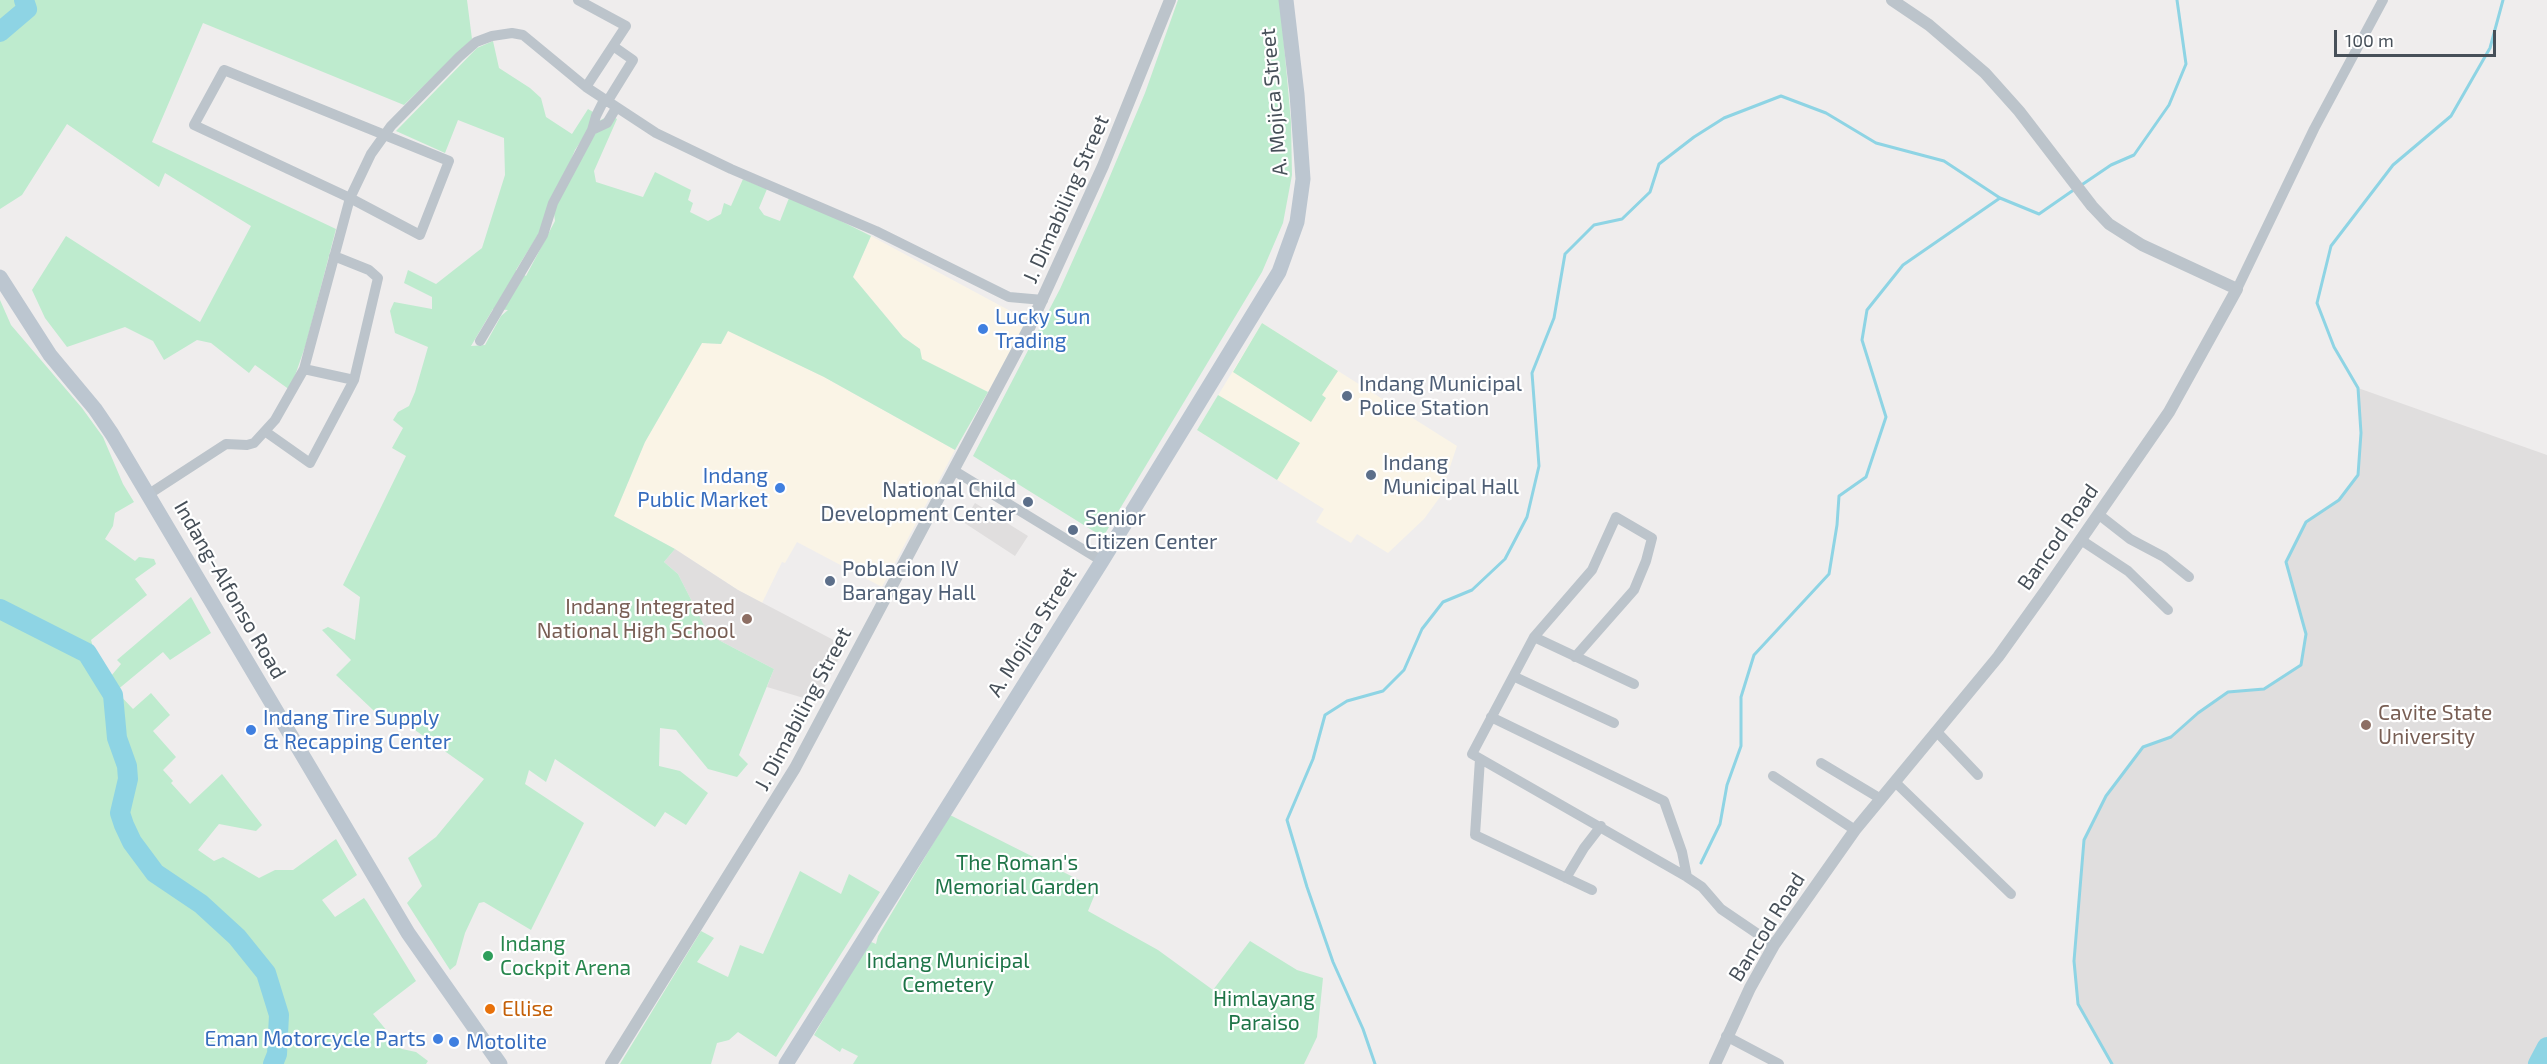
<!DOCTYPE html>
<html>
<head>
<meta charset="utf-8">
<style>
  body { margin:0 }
  #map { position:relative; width:2547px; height:1064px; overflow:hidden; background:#efeded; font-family:"Exo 2",sans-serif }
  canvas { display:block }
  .scale { position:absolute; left:2334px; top:30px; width:162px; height:27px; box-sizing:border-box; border:3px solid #475059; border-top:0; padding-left:8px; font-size:18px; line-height:21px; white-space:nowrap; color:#475059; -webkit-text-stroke:4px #fff; paint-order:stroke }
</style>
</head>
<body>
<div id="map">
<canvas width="2547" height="1064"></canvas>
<div class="scale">100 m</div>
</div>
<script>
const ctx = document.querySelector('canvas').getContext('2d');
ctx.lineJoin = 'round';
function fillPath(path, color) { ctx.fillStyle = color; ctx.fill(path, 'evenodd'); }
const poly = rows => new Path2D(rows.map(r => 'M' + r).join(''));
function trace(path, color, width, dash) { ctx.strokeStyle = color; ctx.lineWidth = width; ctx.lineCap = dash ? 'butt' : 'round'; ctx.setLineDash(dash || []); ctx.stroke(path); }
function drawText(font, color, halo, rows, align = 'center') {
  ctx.font = font + ' "Exo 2",sans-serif'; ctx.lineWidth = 4.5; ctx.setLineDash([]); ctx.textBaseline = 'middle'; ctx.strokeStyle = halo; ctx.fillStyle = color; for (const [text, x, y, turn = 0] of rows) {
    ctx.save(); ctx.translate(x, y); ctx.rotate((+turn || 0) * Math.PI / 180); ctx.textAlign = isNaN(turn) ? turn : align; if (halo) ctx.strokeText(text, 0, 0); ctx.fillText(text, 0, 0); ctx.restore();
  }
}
fillPath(poly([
  [871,236,1027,320,988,392,921,359,920,349,903,337,853,277],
  [1262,323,1457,446,1440,497,1424,519,1388,553,1357,534,1351,543,1316,522,1324,509,1197,430],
  [727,330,824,377,955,450,882,587,797,542,785,563,782,562,762,603,738,590,675,549,614,516,645,442,702,343,721,344]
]), '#faf4e6');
fillPath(poly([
  [2358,388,2547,455,2547,1047,2538,1064,2112,1064,2078,1003,2074,961,2084,840,2106,796,2143,747,2171,737,2198,713,2228,692,2264,689,2301,665,2306,634,2286,562,2306,522,2339,500,2358,475,2361,433],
  [975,503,1028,536,1015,556,963,522],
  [675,549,738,590,845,646,817,702,767,687,774,669,709,635,678,574,664,562]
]), '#e0dede');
fillPath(poly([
  [0,0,467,0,472,39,404,105,203,23,152,142,336,229,306,344,290,390,255,365,249,373,211,343,197,340,164,360,153,341,125,327,67,347,45,318,32,290,66,236,200,322,251,226,165,173,159,187,67,124,22,195,0,209],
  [1178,0,1280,0,1291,122,1292,175,1283,223,1262,272,1103,537,973,456,1060,289,1102,195,1145,93],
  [493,41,499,68,530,88,541,98,546,117,572,134,588,109,593,112,589,129,575,150,546,222,516,270,526,276,555,221,554,213,558,201,590,140,599,129,599,121,610,115,617,119,594,171,596,182,643,197,655,172,691,190,688,200,693,203,690,212,708,221,721,214,724,203,731,206,743,179,767,189,759,208,764,215,780,221,789,198,835,218,871,236,853,277,903,337,920,349,922,359,988,392,955,450,824,377,728,331,721,344,702,343,645,442,614,516,675,549,664,562,678,574,709,635,774,669,739,755,748,764,737,777,708,769,676,730,660,728,659,766,680,771,708,793,686,825,665,812,655,827,555,759,546,782,529,770,525,784,584,823,531,930,484,902,479,903,465,933,456,965,450,970,407,903,422,886,408,858,436,837,484,779,398,718,390,726,336,675,351,660,322,630,328,627,355,640,360,597,343,585,406,456,392,448,403,428,393,420,398,412,409,406,415,392,428,347,395,333,390,311,394,302,432,309,432,297,404,283,408,270,436,284,482,248,505,175,504,138,458,120,445,153,396,131,477,48],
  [493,309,508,310,501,316,485,345,471,346],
  [0,300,11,325,82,408,103,437,123,484,134,502,115,513,113,526,105,539,135,561,139,557,154,559,156,564,135,579,147,595,91,640,101,675,111,676,121,664,117,660,191,597,211,633,170,660,163,652,116,691,133,709,151,693,170,715,153,731,176,757,163,770,173,781,171,783,190,804,222,774,262,825,256,831,219,824,198,850,214,861,223,857,259,878,275,870,293,870,336,839,357,875,322,900,335,917,364,898,367,902,416,981,373,1014,402,1049,416,1052,428,1061,426,1064,0,1064],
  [1262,323,1338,371,1322,395,1326,398,1311,422,1233,372],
  [1218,395,1300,443,1277,480,1197,430],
  [950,815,1097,889,1088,911,1158,950,1213,990,1250,941,1297,970,1323,978,1317,1037,1304,1064,853,1064,858,1056,842,1048,840,1052,814,1035,869,941,876,944,878,936],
  [800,871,841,894,849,874,880,892,776,1057,738,1032,729,1040,717,1043,711,1064,620,1064,701,931,714,938,697,962,728,977,740,945,763,954]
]), '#beebce');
trace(poly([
  [2080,186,2111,165,2134,155,2169,105,2186,64,2177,0],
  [1701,863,1720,824,1727,785,1741,746,1741,697,1754,655,1829,574,1837,525,1839,496,1866,477,1886,417,1862,340,1867,310,1903,265,2000,198],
  [1375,1064,1363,1029,1333,962,1307,887,1287,820,1313,759,1325,715,1347,701,1383,691,1404,670,1422,629,1443,602,1472,590,1505,559,1527,517,1539,466,1532,373,1554,318,1565,254,1594,225,1622,219,1650,192,1659,164,1694,137,1724,118,1781,96,1826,113,1876,143,1944,161,2000,198,2039,214,2075,189],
  [2112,1064,2078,1004,2074,961,2084,840,2106,796,2143,747,2171,737,2198,713,2228,692,2264,689,2301,665,2306,634,2286,562,2306,522,2339,500,2358,475,2361,433,2358,388,2334,347,2317,303,2331,246,2393,165,2451,116,2490,48,2503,0]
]), '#8ed4e4', 3);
trace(poly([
  [0,32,27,9,24,0],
  [0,609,87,653,113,695,117,738,127,766,128,779,120,813,124,825,132,842,155,873,201,904,237,937,266,973,279,1015,277,1054,273,1064],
  [2538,1064,2547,1047]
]), '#8ed4e4', 20);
trace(poly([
  [578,0,626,26,586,87],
  [224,70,449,161,420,235,350,198,194,125,224,70],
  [607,102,633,60,613,46],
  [592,130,607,123,616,108],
  [2237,289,2314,129,2383,0],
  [480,341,543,235,553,203,592,130,596,116,604,100],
  [304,369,354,380],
  [266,432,310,463,354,380,378,278,369,270,334,256],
  [953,470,1102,561],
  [149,494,226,444,247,445,254,443,275,420,304,369,350,198,371,154,391,126,459,57,476,42,492,36,512,33,523,35,586,87,656,133,731,169,876,231,1009,297,1043,300],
  [2098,514,2130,539,2164,557,2189,577],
  [2081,540,2128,571,2168,610],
  [1534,637,1634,684],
  [1575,657,1634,590,1646,561,1652,538,1616,517,1592,570,1534,637,1472,754,1687,877,1702,887,1721,909,1774,945],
  [1515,677,1614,723],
  [1491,717,1664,801,1682,852,1687,877],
  [1937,732,1978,775],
  [1480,759,1475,835,1592,890],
  [1821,763,1881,799],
  [1773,776,1855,830],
  [1895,782,2011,894],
  [1566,878,1584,848,1601,826],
  [1726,1036,1779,1064]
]), '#bcc4cb', 10);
trace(poly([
  [611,1064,795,768,1029,328,1103,166,1170,0],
  [1715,1064,1750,988,1774,945,1855,830,1998,657,2046,590,2169,412,2237,289,2142,245,2109,224,2092,206,2019,111,1985,73,1929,25,1892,0]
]), '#bcc4cb', 12);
trace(poly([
  [0,277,50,355,95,409,112,434,408,933,500,1064],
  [786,1064,1102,561,1279,272,1297,222,1303,179,1297,94,1286,0]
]), '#bcc6d0', 15);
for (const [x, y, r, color] of [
  [983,329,6,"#3f7fe0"],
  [1347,396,6,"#5c6f8a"],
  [1371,475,6,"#5c6f8a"],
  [780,488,6,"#3f7fe0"],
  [1028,502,6,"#5c6f8a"],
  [1073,530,6,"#5c6f8a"],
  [830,581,6,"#5c6f8a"],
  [747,619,6,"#8d6e63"],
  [2366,725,6,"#8d6e63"],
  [251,730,6,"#3f7fe0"],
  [488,956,6,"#2e9e5b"],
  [490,1009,6,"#e8710a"],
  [438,1039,6,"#3f7fe0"],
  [454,1042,6,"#3f7fe0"]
]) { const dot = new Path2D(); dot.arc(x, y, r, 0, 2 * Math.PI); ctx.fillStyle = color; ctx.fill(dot); trace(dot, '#fff', 2); }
drawText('21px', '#475059', '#fff', [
  ["A. Mojica Street",1274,102,-95],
  ["J. Dimabiling Street",1066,199,-66],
  ["Bancod Road",2058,537,-55],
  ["Indang-Alfonso Road",230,590,60],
  ["A. Mojica Street",1032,632,-58],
  ["J. Dimabiling Street",803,709,-62],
  ["Bancod Road",1767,927,-58]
]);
drawText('21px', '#366cbe', '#fff', [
  ["Lucky Sun",995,317],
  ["Trading",995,341],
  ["Indang",768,476,"right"],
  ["Public Market",768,500,"right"],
  ["Indang Tire Supply",263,718],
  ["& Recapping Center",263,742],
  ["Eman Motorcycle Parts",426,1039,"right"],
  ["Motolite",466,1042]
], 'left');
drawText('21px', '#4e5e75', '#fff', [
  ["Indang Municipal",1359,384],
  ["Police Station",1359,408],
  ["Indang",1383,463],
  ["Municipal Hall",1383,487],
  ["National Child",1016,490,"right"],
  ["Development Center",1016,514,"right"],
  ["Senior",1085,518],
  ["Citizen Center",1085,542],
  ["Poblacion IV",842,569],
  ["Barangay Hall",842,593]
], 'left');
drawText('21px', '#785e54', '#fff', [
  ["Indang Integrated",735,607],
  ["National High School",735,631],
  ["Cavite State",2378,713,"left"],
  ["University",2378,737,"left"]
], 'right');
drawText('21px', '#1d7447', '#fff', [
  ["The Roman's",1017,863],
  ["Memorial Garden",1017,887],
  ["Indang Municipal",948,961],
  ["Cemetery",948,985],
  ["Himlayang",1264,999],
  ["Paraiso",1264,1023]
]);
drawText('21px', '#27864d', '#fff', [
  ["Indang",500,944],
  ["Cockpit Arena",500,968]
], 'left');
drawText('21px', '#c56008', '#fff', [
  ["Ellise",502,1009]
], 'left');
</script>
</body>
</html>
